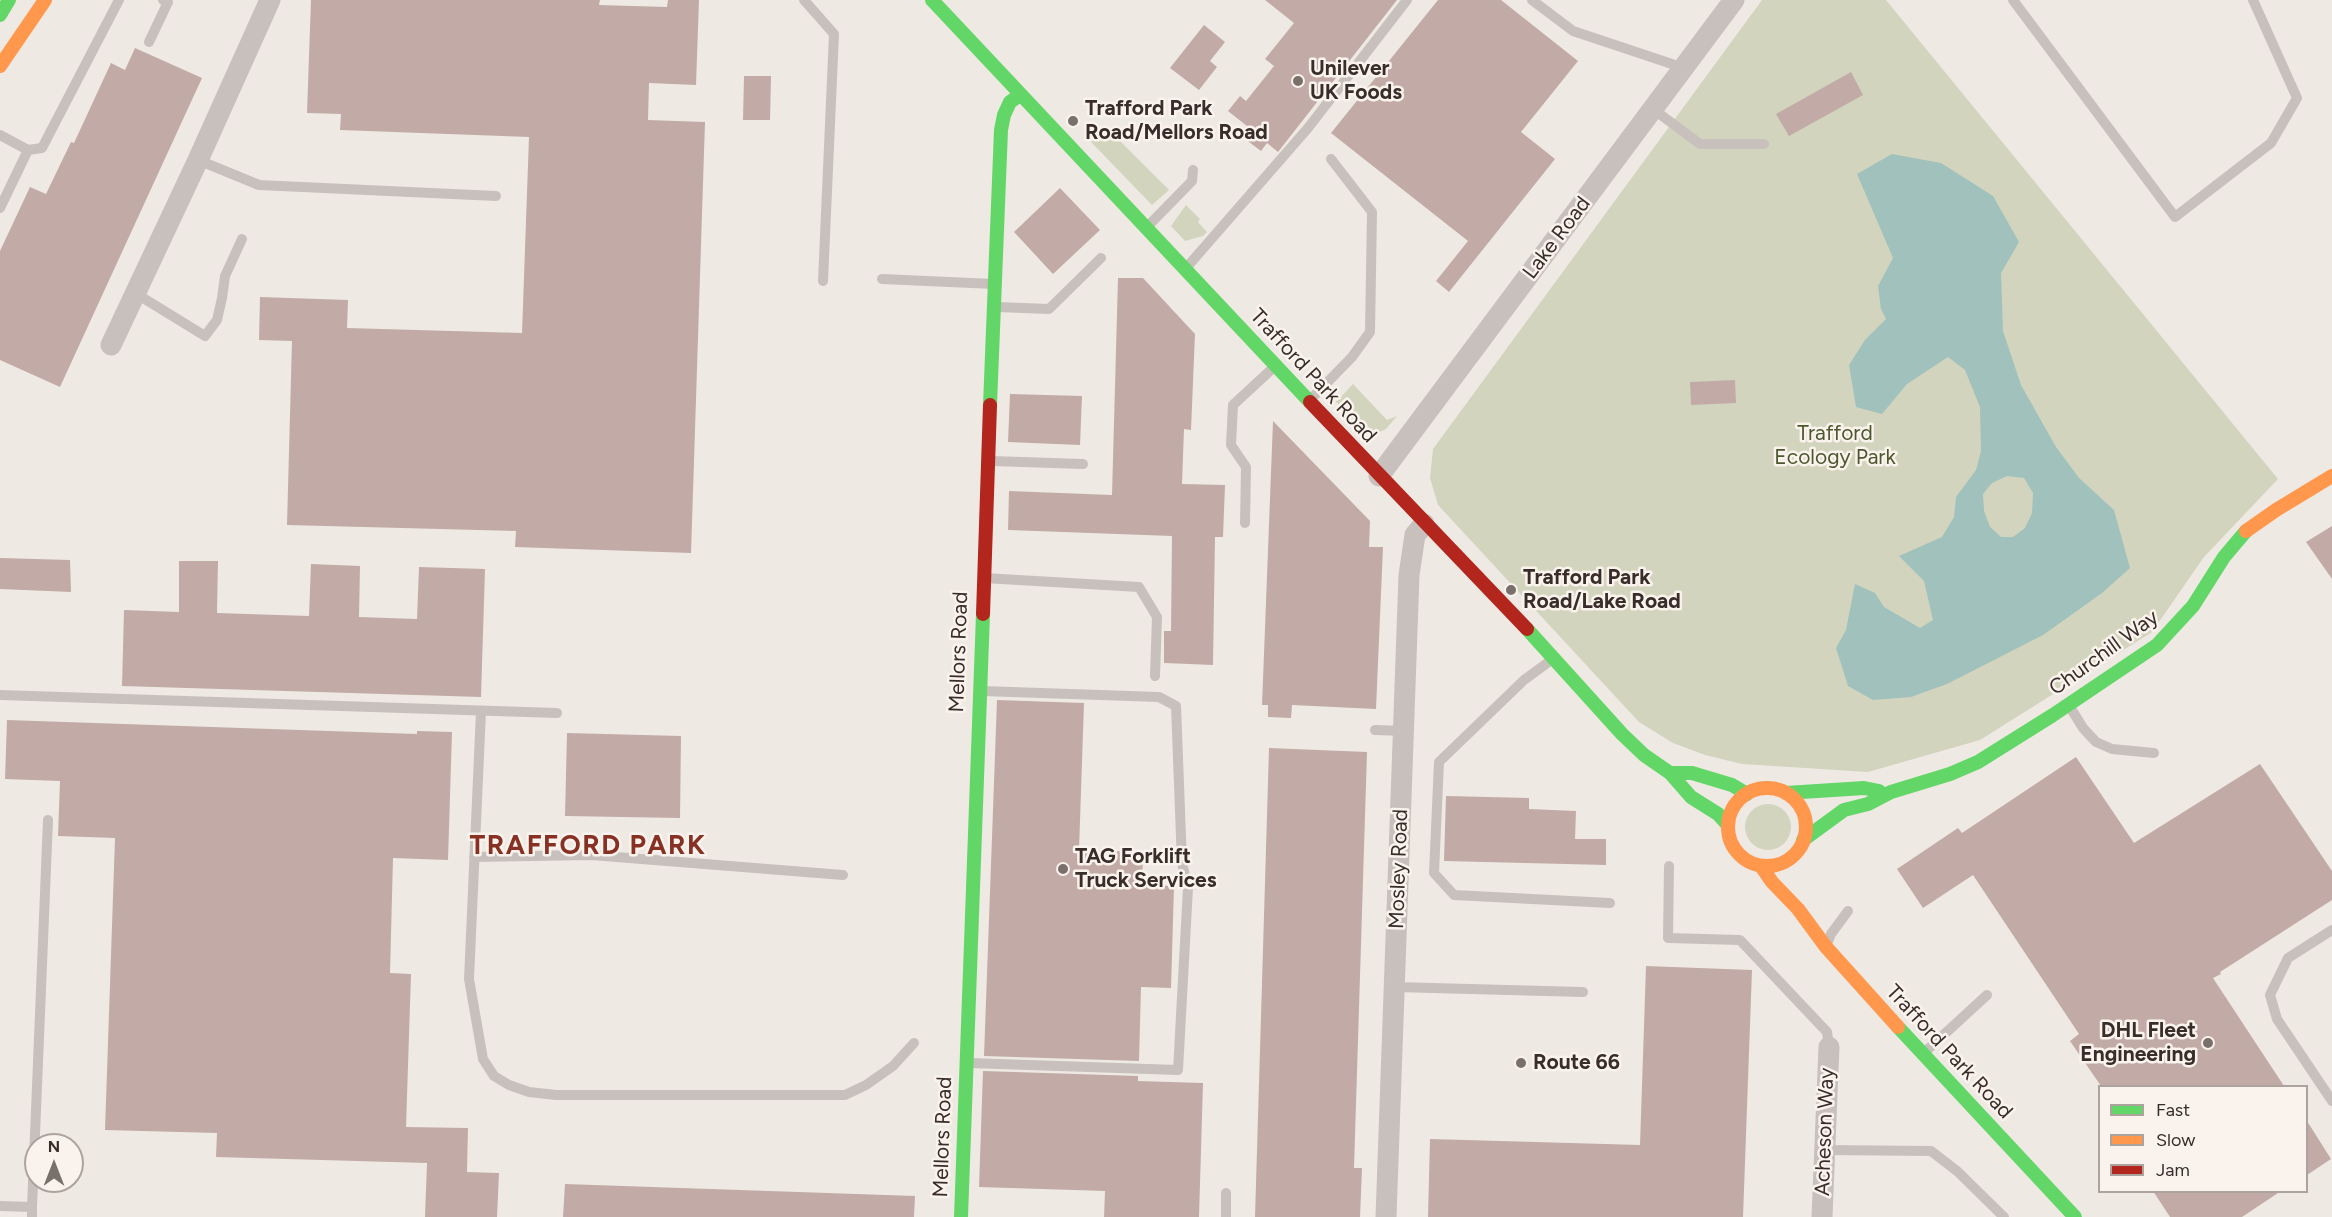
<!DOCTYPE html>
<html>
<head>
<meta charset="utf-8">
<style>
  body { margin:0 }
  #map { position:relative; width:2332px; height:1217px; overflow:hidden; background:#efe9e4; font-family:Figtree,sans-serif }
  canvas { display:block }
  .legend { position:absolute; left:2098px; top:1085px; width:210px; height:108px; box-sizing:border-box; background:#faf2ec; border:2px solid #ada39e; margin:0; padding:8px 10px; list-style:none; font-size:18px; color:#392d2a }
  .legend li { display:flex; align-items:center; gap:12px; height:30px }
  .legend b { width:30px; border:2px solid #ada39e }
  .north { position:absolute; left:24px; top:1133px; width:60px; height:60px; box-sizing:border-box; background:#faf2ec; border:2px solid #ada39e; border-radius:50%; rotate:0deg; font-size:16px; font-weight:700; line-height:24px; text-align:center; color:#392d2a }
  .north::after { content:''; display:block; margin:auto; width:21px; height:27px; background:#796f6b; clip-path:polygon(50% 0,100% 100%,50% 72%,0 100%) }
</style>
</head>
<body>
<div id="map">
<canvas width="2332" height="1217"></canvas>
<ul class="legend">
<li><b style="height:8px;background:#63d668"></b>Fast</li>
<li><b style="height:8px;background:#ff974d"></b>Slow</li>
<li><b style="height:8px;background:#b3261e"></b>Jam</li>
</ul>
<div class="north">N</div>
</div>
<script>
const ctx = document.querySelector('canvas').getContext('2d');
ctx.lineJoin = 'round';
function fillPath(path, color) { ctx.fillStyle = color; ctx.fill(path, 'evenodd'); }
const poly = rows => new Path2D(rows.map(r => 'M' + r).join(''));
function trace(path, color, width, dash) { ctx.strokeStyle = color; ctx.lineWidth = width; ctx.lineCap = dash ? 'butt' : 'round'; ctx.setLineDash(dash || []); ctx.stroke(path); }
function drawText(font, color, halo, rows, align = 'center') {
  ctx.font = font + ' Figtree,sans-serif'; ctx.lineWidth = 5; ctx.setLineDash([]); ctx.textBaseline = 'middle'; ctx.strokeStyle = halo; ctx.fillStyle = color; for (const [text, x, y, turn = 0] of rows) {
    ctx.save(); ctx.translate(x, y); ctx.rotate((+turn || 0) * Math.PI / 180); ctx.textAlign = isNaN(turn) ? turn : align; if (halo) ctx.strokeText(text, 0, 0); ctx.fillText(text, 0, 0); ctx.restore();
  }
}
fillPath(poly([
  [1762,0,1886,0,2278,479,2204,557,2152,632,1980,740,1868,772,1742,764,1705,755,1673,743,1639,722,1438,505,1430,478,1433,449],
  [1105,126,1169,190,1152,205,1091,142],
  [1186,205,1200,219,1198,222,1207,232,1203,236,1185,241,1171,226],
  [1353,384,1387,420,1397,416,1386,429,1377,433,1368,433,1336,402],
  '1745 827a23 23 0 1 1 46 0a23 23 0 1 1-46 0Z'
]), '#d2d4be');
fillPath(poly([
  [1892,154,1941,163,1993,196,2019,242,2001,273,2003,331,2021,385,2056,447,2079,478,2114,510,2130,568,2102,593,2043,635,1947,684,1911,697,1873,700,1848,686,1836,648,1846,630,1855,584,1875,593,1884,607,1920,628,1933,620,1924,581,1899,556,1942,537,1954,517,1956,497,1976,470,1981,451,1980,407,1965,370,1948,357,1907,384,1882,414,1856,407,1849,365,1865,340,1886,319,1881,309,1878,286,1893,258,1857,174],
  [2007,476,2024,478,2033,493,2032,513,2025,528,2013,537,2001,537,1990,527,1984,511,1983,494,1992,483]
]), '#a1c1bd');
fillPath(poly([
  [311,0,600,0,599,5,667,7,668,0,699,0,696,85,649,83,648,120,705,122,691,553,515,547,516,531,287,525,292,341,259,340,260,297,348,300,347,328,522,333,529,137,340,130,341,114,307,113],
  [1265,0,1397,0,1278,152,1267,143,1261,151,1245,139,1252,130,1228,111,1240,96,1246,101,1274,66,1265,59,1294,23],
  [1438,0,1501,0,1578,61,1521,132,1555,159,1449,292,1436,281,1468,241,1331,133],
  [1204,25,1225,42,1210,61,1217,67,1199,90,1170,68],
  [135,48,202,78,60,387,0,360,0,251,30,187,46,194,71,142,74,143,111,63,125,70],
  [1851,72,1863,95,1789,136,1776,114],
  [744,76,771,76,770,120,743,120],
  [1060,188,1100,230,1053,274,1014,232],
  [1118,278,1143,278,1195,334,1191,430,1184,429,1182,484,1225,485,1223,537,1215,537,1213,665,1164,663,1164,631,1171,631,1172,536,1008,530,1009,491,1112,495],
  [1735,380,1736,403,1691,405,1690,382],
  [1010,394,1082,396,1080,445,1008,442],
  [1273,421,1370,521,1369,547,1383,547,1376,709,1292,705,1291,718,1268,717,1268,705,1262,705],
  [2332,526,2332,579,2306,542],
  [0,558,70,560,71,592,0,589],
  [179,561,218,561,217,613,309,616,311,564,360,566,359,617,417,619,419,567,485,569,481,697,122,686,124,610,179,612],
  [997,700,1084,703,1079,850,1143,852,1142,885,1174,886,1171,988,1141,987,1139,1061,984,1056],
  [7,720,417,734,417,731,452,732,448,860,393,858,390,973,411,974,406,1127,468,1128,467,1172,499,1173,497,1217,425,1217,427,1163,216,1157,217,1133,105,1130,115,838,58,836,60,781,5,779],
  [567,733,681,736,680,818,565,816],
  [1269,748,1367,752,1354,1168,1362,1168,1360,1217,1255,1217],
  [2076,757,2134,843,2260,764,2332,871,2332,900,2220,972,2221,974,2213,978,2284,1086,2101,1086,2070,1041,2079,1034,1973,875,1923,908,1897,869,1958,828,1962,833],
  [1446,796,1529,798,1529,809,1576,811,1575,839,1606,839,1606,865,1444,861],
  [1646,966,1752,970,1743,1217,1428,1217,1430,1139,1640,1145],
  [983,1071,1138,1076,1138,1081,1203,1083,1199,1217,1104,1217,1105,1191,979,1187],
  [2307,1121,2331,1159,2307,1175],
  [565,1184,915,1196,914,1217,563,1217],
  [2153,1191,2281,1191,2242,1217,2170,1217]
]), '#c2aba6');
trace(poly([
  [804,0,834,34,823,281],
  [1532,0,1573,31,1684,68],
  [2013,0,2175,217,2271,143,2297,98,2253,0],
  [149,42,168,2,163,0],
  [1653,109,1700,144,1764,144],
  [0,135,28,150,42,148,119,0],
  [198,160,259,185,496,196],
  [0,208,28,150],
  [1148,226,1192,181,1193,170],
  [1187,267,1308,128,1407,0],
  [882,279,994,284],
  [135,293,205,336,217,320,222,298,225,276,242,239],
  [997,307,1049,309,1101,258],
  [1311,399,1352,357,1370,332,1372,212,1331,159],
  [991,461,1083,464],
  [1245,523,1246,467,1231,445,1233,405,1273,368],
  [984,578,1139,587,1157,617,1155,676],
  [1554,658,1524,680,1439,762,1434,873,1454,895,1610,903],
  [0,695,557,713],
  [2070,707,2083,728,2096,742,2112,749,2154,753],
  [481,711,469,979,483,1059,494,1076,509,1085,529,1092,556,1095,845,1095,866,1085,893,1066,914,1043],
  [1375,730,1405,731],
  [474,857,591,855,843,875],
  [1669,866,1668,938,1740,940,1827,1032,1829,1047],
  [2332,930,2288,958,2270,995,2277,1019,2332,1101],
  [1827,944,1831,934,1848,911],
  [1395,987,1583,992],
  [1925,1052,1987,995],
  [969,1063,1178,1070,1188,888,1182,863,1176,706,1159,697,982,691],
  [1824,1150,1931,1151,1957,1171,2004,1217],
  [0,1206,32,1207,32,1217],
  [32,1207,48,820],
  [1226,1217,1226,1193]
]), '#c8c0bc', 10);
trace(poly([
  [111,345,198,160,270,0],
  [1379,476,1734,0],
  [1386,1217,1409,575,1415,535,1424,524],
  [1822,1217,1829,1047]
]), '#c8c0bc', 21);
trace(poly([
  [932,0,1310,402],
  [0,15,9,0],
  [990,405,1001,130,1004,115,1010,102,1020,95],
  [1527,629,1622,734,1644,755,1670,773,1691,797,1718,814,1728,825],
  [1670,773,1692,773,1732,785,1747,794],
  [1786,793,1864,788,1879,791],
  [1803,840,1844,810,1868,804,1891,792,1950,774,1978,762,2053,715,2157,645,2193,606,2224,557,2246,531],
  [1898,1027,2075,1217],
  [961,1217,983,614]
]), '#63d668', 14);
trace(poly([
  [0,66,45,0],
  [2246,531,2276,510,2332,476],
  '1728 827a39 39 0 1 1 78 0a39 39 0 1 1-78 0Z',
  [1761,866,1772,882,1798,909,1826,947,1898,1027]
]), '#ff974d', 14);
trace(poly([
  [1310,402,1527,629],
  [983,614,990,405]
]), '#b3261e', 14);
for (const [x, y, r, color] of [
  [1298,81,6,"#796f6b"],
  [1073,121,6,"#796f6b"],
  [1511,590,6,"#796f6b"],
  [1063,869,6,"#796f6b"],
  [2208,1043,6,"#796f6b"],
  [1521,1063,6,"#796f6b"]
]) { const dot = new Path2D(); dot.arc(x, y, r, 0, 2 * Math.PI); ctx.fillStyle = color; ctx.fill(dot); trace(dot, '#faf2ec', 2); }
drawText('bold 21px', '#392d2a', '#faf2ec', [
  ["Unilever",1310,69],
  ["UK Foods",1310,93],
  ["Trafford Park",1085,109],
  ["Road/Mellors Road",1085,133],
  ["Trafford Park",1523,578],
  ["Road/Lake Road",1523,602],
  ["TAG Forklift",1075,857],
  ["Truck Services",1075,881],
  ["DHL Fleet",2196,1031,"right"],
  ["Engineering",2196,1055,"right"],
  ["Route 66",1533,1063]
], 'left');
drawText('21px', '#392d2a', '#faf2ec', [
  ["Lake Road",1557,238,-53],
  ["Trafford Park Road",1313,376,47],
  ["Mellors Road",959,652,-88],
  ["Churchill Way",2104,653,-36],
  ["Mosley Road",1399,869,-88],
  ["Trafford Park Road",1949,1052,47],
  ["Acheson Way",1825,1132,-88],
  ["Mellors Road",943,1137,-88]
]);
drawText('21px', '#4d572e', '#faf2ec', [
  ["Trafford",1835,434],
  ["Ecology Park",1835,458]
]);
ctx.letterSpacing = '1.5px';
drawText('bold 27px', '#873124', '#faf2ec', [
  ["TRAFFORD PARK",588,846]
]);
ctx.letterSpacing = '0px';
</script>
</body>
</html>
